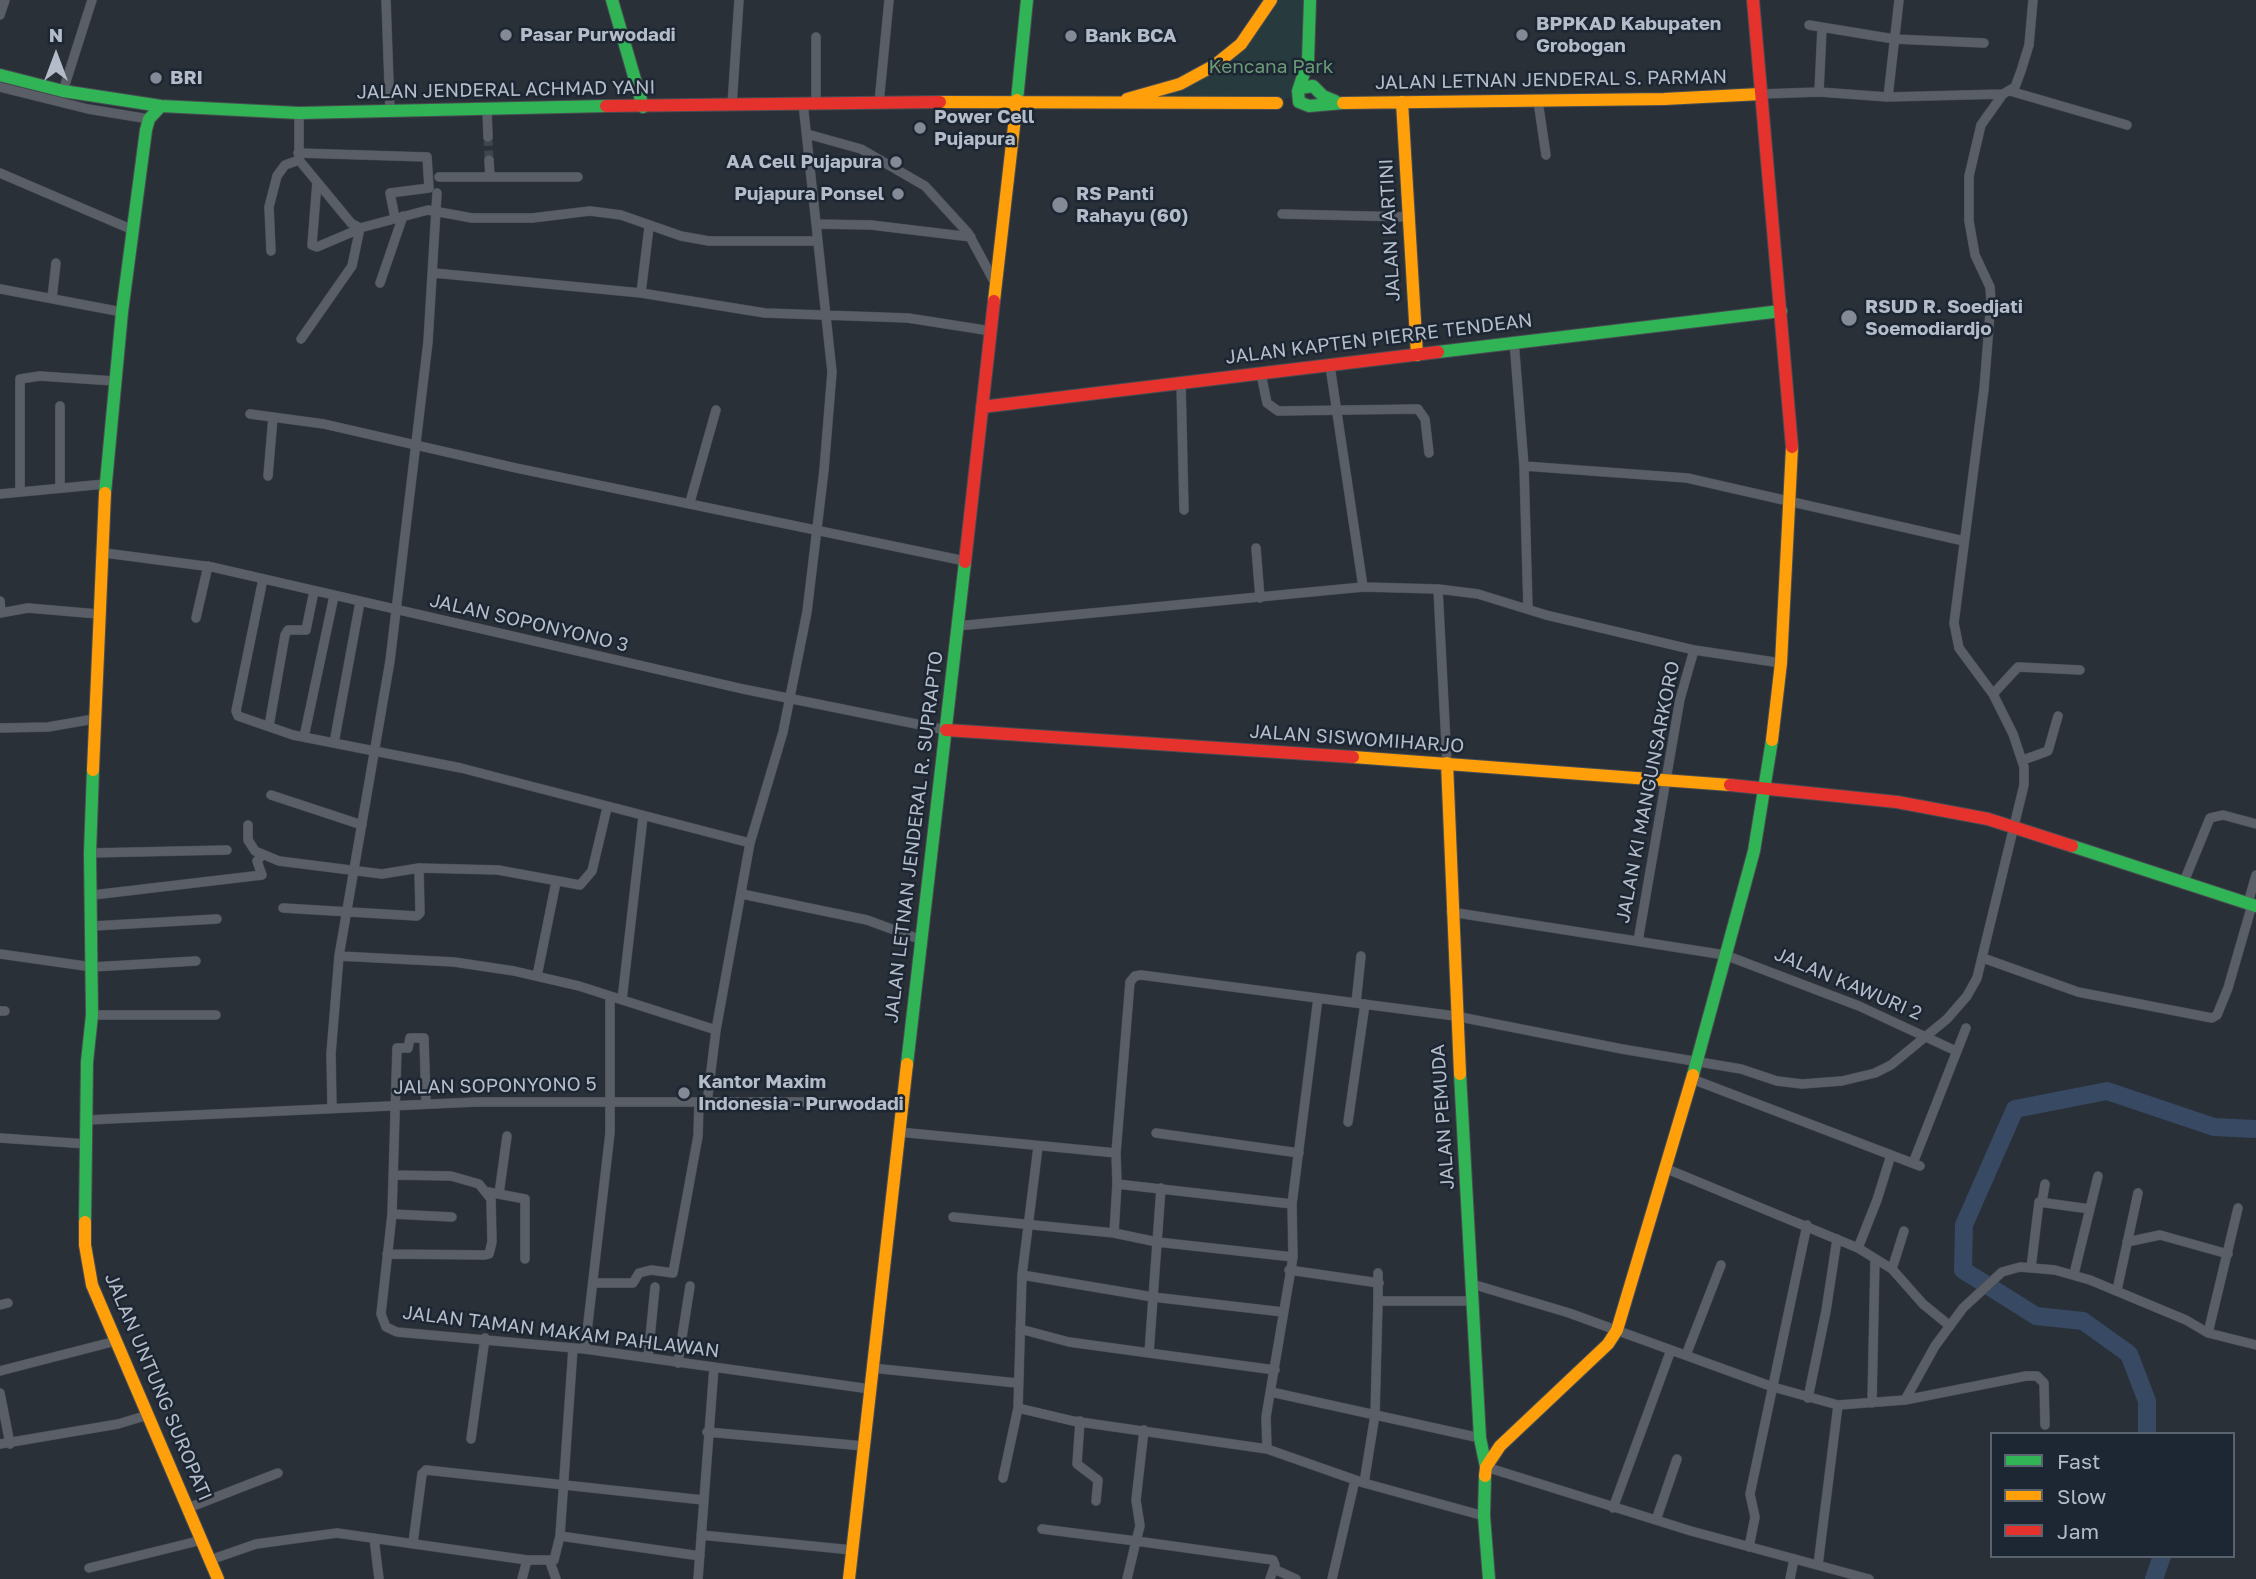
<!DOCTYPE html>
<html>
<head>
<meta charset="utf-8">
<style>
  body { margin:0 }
  #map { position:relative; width:2256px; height:1579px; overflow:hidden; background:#2a3038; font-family:"Golos Text",sans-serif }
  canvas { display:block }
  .legend { position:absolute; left:1990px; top:1432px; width:245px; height:126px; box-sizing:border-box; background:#1d2633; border:2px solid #59626f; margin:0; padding:9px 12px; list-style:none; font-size:21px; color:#b4bcc9 }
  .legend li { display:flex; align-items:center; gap:14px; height:35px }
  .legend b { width:35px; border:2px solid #59626f }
  .north { position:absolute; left:21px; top:21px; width:70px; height:70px; -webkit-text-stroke:5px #1d2633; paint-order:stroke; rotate:0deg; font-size:19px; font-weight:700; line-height:28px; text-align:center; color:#b4bcc9 }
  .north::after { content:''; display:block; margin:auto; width:24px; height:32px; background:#b4bcc9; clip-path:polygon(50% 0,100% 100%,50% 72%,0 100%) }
</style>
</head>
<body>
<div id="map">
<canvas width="2256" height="1579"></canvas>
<ul class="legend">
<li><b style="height:9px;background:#30b455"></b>Fast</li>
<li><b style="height:9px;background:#ff9f0a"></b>Slow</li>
<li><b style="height:9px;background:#e5322d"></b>Jam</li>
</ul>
<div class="north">N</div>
</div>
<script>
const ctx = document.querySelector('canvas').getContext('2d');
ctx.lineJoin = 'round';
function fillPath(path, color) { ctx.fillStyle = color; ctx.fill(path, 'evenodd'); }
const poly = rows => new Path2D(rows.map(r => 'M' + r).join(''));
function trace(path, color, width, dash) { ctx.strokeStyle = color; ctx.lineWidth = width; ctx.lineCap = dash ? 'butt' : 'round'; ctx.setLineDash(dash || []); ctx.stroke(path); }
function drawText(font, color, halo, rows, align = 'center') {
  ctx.font = font + ' "Golos Text",sans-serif'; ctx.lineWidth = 5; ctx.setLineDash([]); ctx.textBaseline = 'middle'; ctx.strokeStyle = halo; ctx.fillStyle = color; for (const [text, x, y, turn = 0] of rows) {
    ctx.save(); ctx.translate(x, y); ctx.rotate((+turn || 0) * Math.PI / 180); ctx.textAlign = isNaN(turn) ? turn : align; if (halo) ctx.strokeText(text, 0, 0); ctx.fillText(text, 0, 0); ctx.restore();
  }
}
fillPath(poly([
  [1272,0,1310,0,1308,61,1292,96,1277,103,1117,102,1216,66]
]), '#273a3e');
trace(poly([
  [2147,1434,2147,1401,2129,1354,2083,1321,2036,1316,1963,1270,1964,1225,2015,1109,2107,1091,2214,1127,2256,1129],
  [2154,1579,2162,1556]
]), '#384963', 18);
trace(poly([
  [488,137,489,160]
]), '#3f454e', 9, [9, 4.5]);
const street = poly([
  [386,0,390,111],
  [0,15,5,0],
  [1809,25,1894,39,1984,43],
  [816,37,816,102],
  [0,87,88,109,149,119],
  [63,91,92,0],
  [2010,91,2127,125],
  [1819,92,1822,28],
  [1761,94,1819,92,1888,97,2003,94],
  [1888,97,1899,0],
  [1538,101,1546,155],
  [879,103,889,0],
  [732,105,739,0],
  [487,109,488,137],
  [299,113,299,160,351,223,360,228,428,210,472,218,532,218,590,211,621,215,681,236,709,241,817,241],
  [807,134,861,149,925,186,968,233,995,283],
  [298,153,427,157,429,188,390,193,395,218],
  [489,160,490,177],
  [0,173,133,230],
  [439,177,578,177],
  [317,182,312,245,317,247,357,230],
  [1282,214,1409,217],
  [816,224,871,225,971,237],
  [271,251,269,207,277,176,285,165,299,160],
  [434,273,641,293,765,313,908,318,991,331],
  [380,283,403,216],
  [0,289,122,312],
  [641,293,649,227],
  [52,298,56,263],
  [301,339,352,266,360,228],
  [1514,341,1524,466,1528,609],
  [1330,366,1363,587],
  [1261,374,1267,403,1278,411,1418,409,1425,419,1429,453],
  [1181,383,1184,510],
  [250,414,324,424,516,468,965,561],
  [1524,466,1687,478,1964,541],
  [268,476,273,417],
  [60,487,60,406],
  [20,491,20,379,40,376,114,381],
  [0,494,105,484],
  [690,502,716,410],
  [1256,548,1260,598],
  [105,553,212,567,743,689,946,730],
  [263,579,236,711,238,716,293,735,461,768,750,843],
  [1438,589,1447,763],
  [0,601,1,612],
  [0,613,28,608,98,614],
  [196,618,208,566],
  [957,626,1363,587,1438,589,1478,594,1546,615,1694,650,1781,663],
  [1993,694,2018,667,2080,670],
  [269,726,285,635,288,630,306,630,314,591],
  [0,728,48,727,94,719],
  [304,737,334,596],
  [334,743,360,602],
  [2023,760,2048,751,2058,716],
  [271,795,362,825],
  [248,825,248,840,255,851,279,861,382,874,419,868,498,870,580,885,592,871,607,808],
  [90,853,227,850],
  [2183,884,2210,818,2223,815,2256,824],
  [742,894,867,920,919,939],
  [93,895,262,875,257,861,262,855],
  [2248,903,2256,875],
  [283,908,417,916,420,913,419,868],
  [1451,912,1725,955,1859,1006,1956,1051],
  [93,926,217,919],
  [1638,941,1680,699,1694,650],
  [0,954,92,967,196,961],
  [339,956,454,962,514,971,579,986,716,1030],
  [1983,958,2078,992,2212,1018,2217,1015,2228,988,2252,905],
  [537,976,556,882],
  [622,1000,643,817],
  [1356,1003,1361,956],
  [0,1011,5,1011],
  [92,1015,216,1015],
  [1692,1079,1891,1155,1877,1200,1858,1248],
  [707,1103,716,1030,750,843,783,732,807,612,824,470,832,372,803,103],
  [426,1104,424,1038,410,1038,408,1048,397,1048,392,1214,381,1314,386,1327,397,1332,585,1349,870,1389],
  [332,1107,331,1054,339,956,390,661,428,342,437,193],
  [87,1120,476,1102,818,1102,903,1106],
  [1348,1122,1365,1004],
  [899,1132,1116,1153,1130,982,1135,976,1141,975,1455,1016,1622,1049,1741,1069,1777,1081,1802,1084,1842,1081,1875,1073,1891,1065,1947,1019,1967,996,1977,978,2024,785,2024,767,2013,734,1993,694,1959,648,1954,623,1984,389,1991,301,1990,287,1975,255,1969,221,1969,176,1981,125,2003,94,2015,87,2021,71,2029,45,2033,0],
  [1156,1133,1299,1153],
  [0,1138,87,1144],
  [1038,1147,1022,1275,1018,1408,1073,1421,1267,1449,1364,1483,1484,1516],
  [1116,1153,1117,1184],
  [1891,1155,1920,1166],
  [1913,1163,1966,1028],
  [1667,1169,1858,1248,1892,1269,1923,1304,1950,1326],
  [1161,1188,1149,1353,1275,1370],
  [488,1192,525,1199,525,1259],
  [499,1194,507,1136],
  [2042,1202,2045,1184],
  [392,1214,452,1217],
  [953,1217,1114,1233,1157,1242,1293,1257],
  [1114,1233,1117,1184,1292,1204],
  [2127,1242,2160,1235,2228,1254],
  [387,1254,485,1255,489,1254,492,1242,491,1199,479,1184,451,1176,394,1175],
  [2031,1268,2039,1202,2090,1209],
  [1892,1269,1904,1231],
  [1289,1270,1379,1283],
  [1378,1273,1378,1301,1472,1301],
  [2074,1274,2098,1176],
  [1022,1275,1153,1297,1283,1312],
  [594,1283,633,1283,639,1273,651,1270,673,1273,698,1136,699,1102],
  [1472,1284,1569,1313,1773,1387,1838,1405,1905,1400,2026,1376,2037,1376,2044,1383,2045,1425],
  [2117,1290,2138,1193],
  [0,1305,8,1303],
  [1020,1329,1069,1342,1149,1353],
  [2208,1333,2238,1208],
  [585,1349,610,1133,610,997],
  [1686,1355,1721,1265],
  [648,1358,655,1287],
  [678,1363,690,1286],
  [872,1368,1017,1383],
  [0,1371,116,1341],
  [1271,1392,1480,1438],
  [0,1393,10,1444],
  [1808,1398,1826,1311,1837,1239],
  [1905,1400,1935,1346,1963,1308,2002,1272,2020,1267,2055,1270,2090,1280,2186,1320,2208,1333,2256,1345],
  [1872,1403,1875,1259],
  [1080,1421,1077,1464,1098,1480,1096,1501],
  [707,1432,864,1446],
  [471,1439,485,1338],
  [0,1444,118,1424,148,1415],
  [1267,1449,1266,1417,1293,1257,1292,1204,1318,998],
  [1486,1467,1691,1531,1869,1579],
  [1003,1478,1018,1408],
  [1364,1483,1375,1415,1378,1301],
  [188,1508,278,1473],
  [1613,1508,1671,1350],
  [1656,1520,1677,1459],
  [1042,1529,1136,1541,1140,1526,1136,1500,1144,1430],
  [701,1535,852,1550],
  [560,1536,700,1556],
  [374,1538,379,1579],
  [413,1543,422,1474,426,1470,703,1500],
  [1749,1547,1755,1517,1750,1494,1807,1225],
  [210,1560,256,1544,337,1533,527,1560,554,1560,560,1536,573,1348],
  [550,1562,556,1579],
  [1818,1565,1838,1405],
  [89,1568,202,1540],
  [1274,1569,1296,1579],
  [522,1579,527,1560],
  [698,1579,714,1367],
  [1127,1579,1136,1541,1273,1560,1275,1565,1270,1579],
  [1332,1579,1355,1480],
  [1790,1579,1794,1559]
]);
const fast = poly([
  [612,0,643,107],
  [1308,61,1298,91,1299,102,1309,106,1343,103],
  [1308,61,1310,0],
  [0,75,63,91,161,106,299,113,606,106],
  [1300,88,1313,86,1323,96,1335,101],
  [1017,100,1027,0],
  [1438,352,1781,311],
  [105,493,122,312,146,130,149,119,161,106],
  [2072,846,2256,906],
  [907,1064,965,562],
  [1460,1074,1480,1438,1486,1467],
  [1693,1075,1754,851,1772,740],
  [85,1222,87,1062,92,1015,90,853,93,770],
  [1485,1476,1484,1516,1489,1579]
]);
const slow = poly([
  [1127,99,1180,84,1215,65,1241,44,1271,0],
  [940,102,1277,103],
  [1402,102,1417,355],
  [1343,103,1664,99,1761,94],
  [994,301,1017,100],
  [1772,740,1781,663,1792,447],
  [1353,757,1730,785],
  [1447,763,1460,1074],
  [93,770,105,493],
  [85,1222,85,1245,92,1285,218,1579],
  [1485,1476,1486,1467,1500,1446,1608,1344,1617,1330,1693,1075],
  [849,1579,907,1064]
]);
const jam = poly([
  [1753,0,1792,447],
  [606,106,940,102],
  [982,407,1438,352],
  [965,562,994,301],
  [946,730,1353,757],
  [1730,785,1897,802,1988,819,2072,846]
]);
trace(street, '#484c53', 10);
trace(fast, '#484c53', 14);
trace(slow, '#484c53', 14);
trace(jam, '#484c53', 14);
trace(street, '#5a5e66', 9);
trace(fast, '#30b455', 12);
trace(slow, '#ff9f0a', 12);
trace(jam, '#e5322d', 12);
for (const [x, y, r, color] of [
  [506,35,7,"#848b96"],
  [1522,35,7,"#848b96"],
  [1071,36,7,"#848b96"],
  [156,78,7,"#848b96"],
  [920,128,7,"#848b96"],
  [896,162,7,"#848b96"],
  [898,194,7,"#848b96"],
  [1060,205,9,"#848b96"],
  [1849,318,9,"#848b96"],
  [684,1093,7,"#848b96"]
]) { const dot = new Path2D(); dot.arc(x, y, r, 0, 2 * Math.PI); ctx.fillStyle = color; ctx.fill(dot); trace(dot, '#1d2633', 2.5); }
drawText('bold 19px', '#b4bcc9', '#1d2633', [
  ["BPPKAD Kabupaten",1536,24],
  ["Grobogan",1536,46],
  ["Pasar Purwodadi",520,35],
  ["Bank BCA",1085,36],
  ["BRI",170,78],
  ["Power Cell",934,117],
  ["Pujapura",934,139],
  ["AA Cell Pujapura",882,162,"right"],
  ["Pujapura Ponsel",884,194,"right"],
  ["RS Panti",1076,194],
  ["Rahayu (60)",1076,216],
  ["RSUD R. Soedjati",1865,307],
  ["Soemodiardjo",1865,329],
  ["Kantor Maxim",698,1082],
  ["Indonesia - Purwodadi",698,1104]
], 'left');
drawText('19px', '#6b9a76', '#1d2633', [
  ["Kencana Park",1271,67]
]);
drawText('19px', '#b4bcc9', '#1d2633', [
  ["JALAN LETNAN JENDERAL S. PARMAN",1551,80,-1],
  ["JALAN JENDERAL ACHMAD YANI",506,90,-1],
  ["JALAN KARTINI",1390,230,-93],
  ["JALAN KAPTEN PIERRE TENDEAN",1379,339,-7],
  ["JALAN SOPONYONO 3",529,623,13],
  ["JALAN SISWOMIHARJO",1357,739,4],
  ["JALAN KI MANGUNSARKORO",1648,792,-79],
  ["JALAN LETNAN JENDERAL R. SUPRAPTO",914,837,-83],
  ["JALAN KAWURI 2",1848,984,23],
  ["JALAN SOPONYONO 5",495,1086,-1],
  ["JALAN PEMUDA",1443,1117,-94],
  ["JALAN TAMAN MAKAM PAHLAWAN",561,1332,7],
  ["JALAN UNTUNG SUROPATI",158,1387,67]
]);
</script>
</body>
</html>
